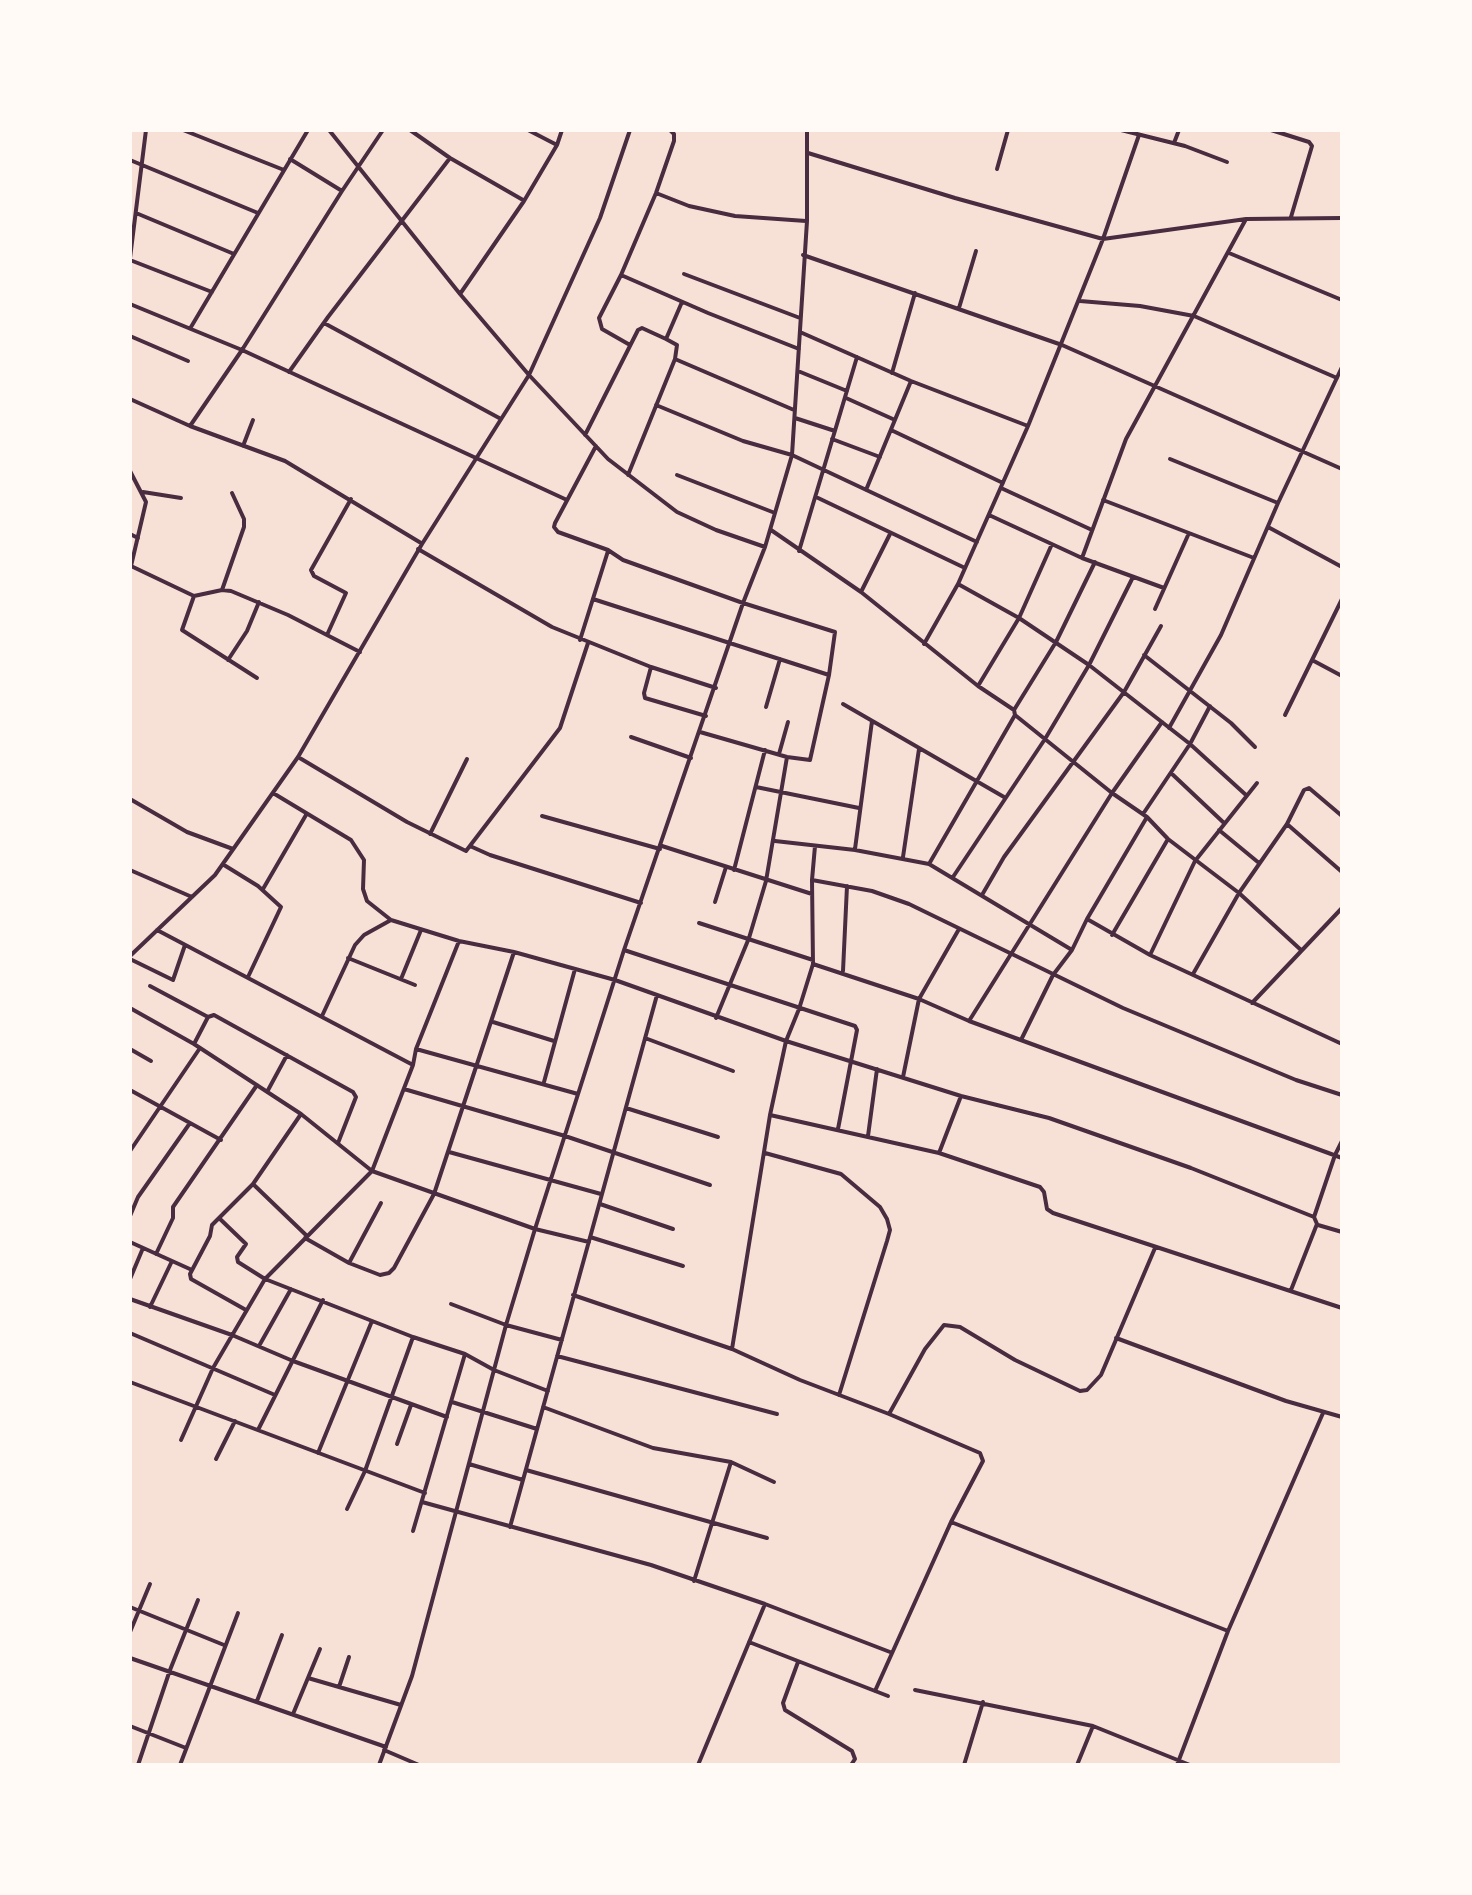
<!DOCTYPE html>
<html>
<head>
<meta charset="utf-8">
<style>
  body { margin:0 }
  #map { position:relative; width:1472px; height:1895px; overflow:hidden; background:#f7e1d7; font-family:Helvetica,sans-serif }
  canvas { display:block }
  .frame { position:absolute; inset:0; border:132px solid #fffaf5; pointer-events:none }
</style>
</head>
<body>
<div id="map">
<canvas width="1472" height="1895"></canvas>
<div class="frame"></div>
</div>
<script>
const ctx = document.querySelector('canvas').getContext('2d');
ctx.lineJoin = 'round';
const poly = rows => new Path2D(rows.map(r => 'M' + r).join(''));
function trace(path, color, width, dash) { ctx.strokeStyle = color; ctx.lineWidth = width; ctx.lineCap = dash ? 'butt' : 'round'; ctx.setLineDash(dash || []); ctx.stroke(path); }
trace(poly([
  [183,130,284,170],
  [329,130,460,294,529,375,608,459,677,512,716,530,765,547],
  [410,130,450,158,523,200],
  [528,130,557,145],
  [1121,130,1185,146,1227,162],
  [1271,130,1309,142,1312,146,1291,217],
  [1174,143,1179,130],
  [808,153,955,198,1103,239,1246,219,1342,218],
  [290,159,342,191],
  [130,160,258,213],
  [997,169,1008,130],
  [656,193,689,206,735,216,806,221],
  [136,213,234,254],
  [1229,253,1342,300],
  [803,255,1062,345,1342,469],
  [130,258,146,130],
  [130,260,212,292],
  [684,274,800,318],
  [621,275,708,313,799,349],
  [460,294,524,201,557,145,562,130],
  [1080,301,1140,306,1194,316,1337,378],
  [130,304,242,350,567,500],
  [959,308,976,251],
  [324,323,501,419],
  [191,327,308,130],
  [800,332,911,381,1028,426],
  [130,336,188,361],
  [630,345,602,329,599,318,621,275,656,193,674,141,674,134,670,130],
  [675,359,794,410],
  [798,371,847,391],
  [289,372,328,317,450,158],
  [892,373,915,293],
  [846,398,895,420],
  [130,399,190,426,285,461,421,543],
  [656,405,743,441,792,455,977,542],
  [795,418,835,431],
  [190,426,242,350,342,191,383,130],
  [891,430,1003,483],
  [585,435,638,330,642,328,666,339,682,302],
  [832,439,880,457],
  [243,446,253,420],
  [596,446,555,523,554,527,558,532,608,550,623,560,743,603,835,632,829,675,810,760,787,757,700,732],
  [1170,459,1278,503],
  [130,471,146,502,131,566],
  [628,475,675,359,677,345,666,339],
  [677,475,775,513],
  [1001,488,1092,530],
  [866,490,911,381],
  [143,492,181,498],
  [816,497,965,568],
  [1103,500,1254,558],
  [989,515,1082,558,1164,588],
  [1268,527,1342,567],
  [771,530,861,592,978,686,1014,710,1015,715,1112,793,1147,817,1168,839,1239,893,1301,950],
  [130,534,138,538],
  [418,549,552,627,651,667,716,688],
  [799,551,857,357],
  [1082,558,1126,439,1246,219],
  [131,566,194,596,222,590,231,591,288,615,360,652],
  [958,584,1019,618,1089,665,1190,744,1246,795],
  [222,590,244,527,244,519,232,493],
  [861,592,890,534],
  [194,596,182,630,257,678],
  [593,599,829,675],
  [1155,609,1189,533],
  [327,635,346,593,314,576,311,570,351,499],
  [580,640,608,551],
  [924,644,958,584,1028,426,1103,239,1139,135],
  [1144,655,1231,723,1255,747],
  [228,660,247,631,259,602],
  [1312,660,1342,676],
  [651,667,644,693,645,698,706,716],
  [978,686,1019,618,1052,544],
  [843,704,1004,797],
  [766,707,780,659],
  [1014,710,1056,642,1095,562],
  [1285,715,1342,599],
  [1169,728,1221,635,1278,503,1342,367],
  [631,737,691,758],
  [779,754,788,722],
  [298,757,407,822,466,851,560,728,588,643],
  [1171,773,1224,823],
  [756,787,859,808],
  [273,793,351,840,364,860,363,889,367,901,391,920,459,941,514,952,615,980,786,1041,961,1096,1049,1118,1191,1168,1314,1217],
  [130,799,187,832,233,849],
  [1143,814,1190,744,1210,706],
  [542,816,660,849],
  [1287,824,1342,872],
  [1219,830,1259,863],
  [430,834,467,759],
  [775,841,855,850,929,864,1072,950],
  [470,846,490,855,641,903],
  [662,846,812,894],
  [855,849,872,721],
  [903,857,919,749],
  [929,864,1015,715],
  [224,865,258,886,281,907,248,977],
  [130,870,192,897],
  [734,870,765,750],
  [953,877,1045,739,1089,665,1133,577],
  [812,880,872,891,909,904,1123,1008,1296,1080,1342,1095],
  [263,889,306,815],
  [982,895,1004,857,1124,692,1161,626],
  [715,902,726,867],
  [1087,919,1150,955,1342,1044],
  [699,923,813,960],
  [157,930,413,1065],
  [1112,935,1168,839],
  [624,950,855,1026,857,1030,838,1129],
  [1150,955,1195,861,1257,783],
  [130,956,215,875,298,757,422,544,529,375,600,218,630,130],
  [348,958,415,985],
  [130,959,173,980,185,945],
  [813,964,919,999,969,1021,1342,1158],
  [843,971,847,886],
  [1193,974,1239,893,1287,824,1304,790,1309,788,1342,816],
  [401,979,421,930],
  [150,986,208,1017],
  [1252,1003,1342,908],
  [130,1008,194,1044,301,1114,372,1171,535,1229,589,1242],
  [322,1016,355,945,364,935,391,920],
  [716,1018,749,938,766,881,787,757],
  [969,1021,1112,793,1162,722],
  [493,1022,554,1041],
  [645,1038,733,1071],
  [1021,1040,1053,975,1072,950,1087,919,1147,817],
  [194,1044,208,1017,214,1015,353,1092,356,1097,338,1143],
  [130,1049,151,1061],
  [416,1049,578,1094],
  [903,1077,919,999,959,929],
  [544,1082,575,969],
  [404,1089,565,1136,710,1185],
  [130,1090,221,1140],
  [267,1092,287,1055],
  [626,1108,718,1137],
  [770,1115,939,1153,1040,1187,1044,1192,1047,1209,1053,1213,1342,1308],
  [868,1136,877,1069],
  [130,1151,200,1048],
  [449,1152,601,1194],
  [765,1153,841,1174,880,1207,887,1219,890,1230,887,1241,839,1395],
  [939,1153,961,1096],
  [253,1184,307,1236],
  [600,1204,673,1229],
  [130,1216,138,1197,190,1123],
  [219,1218,246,1244,237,1257,238,1262,265,1279,413,1337,465,1354,494,1370,548,1391],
  [1318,1225,1342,1232],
  [590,1237,683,1266],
  [305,1238,349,1263,380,1275,389,1273,394,1268,434,1194,514,952],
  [130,1242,192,1270],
  [156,1254,173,1218,173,1207,257,1085],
  [349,1263,381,1203],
  [130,1279,143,1248],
  [1291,1290,1317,1224,1314,1217,1335,1155,1342,1141],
  [573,1295,732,1349,800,1380,889,1414,980,1453,983,1461,951,1522,875,1691],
  [130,1299,232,1335,293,1361,447,1417],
  [451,1304,506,1325,562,1340],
  [150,1307,172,1261],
  [246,1310,191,1279,190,1274,210,1236,212,1225,253,1184,301,1114],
  [130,1333,275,1395],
  [1116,1338,1286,1401,1342,1417],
  [259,1346,291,1289],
  [732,1349,770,1115,786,1041,799,1009,813,964,812,880,815,846],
  [557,1356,777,1414],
  [130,1382,425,1493],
  [452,1402,537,1429],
  [543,1407,653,1448,731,1462,774,1482],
  [889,1414,925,1349,944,1325,960,1327,1015,1360,1080,1391,1087,1390,1101,1375,1155,1248],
  [258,1430,323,1300],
  [181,1440,213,1368,265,1279,372,1171,413,1065,416,1049,459,941],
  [397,1444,411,1405],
  [318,1453,372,1321],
  [216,1459,235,1421],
  [469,1464,523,1480],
  [526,1470,767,1538],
  [422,1502,651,1565,765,1604,890,1652],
  [347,1509,365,1471,413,1337],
  [951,1522,1228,1631],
  [510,1527,657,995],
  [413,1531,465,1354],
  [694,1581,731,1462],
  [130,1607,224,1645],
  [130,1632,150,1584],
  [749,1642,888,1696],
  [130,1658,386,1747],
  [798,1662,783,1703,785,1710,852,1751,855,1759,851,1765],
  [308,1678,401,1705],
  [339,1687,349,1657],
  [915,1690,1093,1726,1190,1765],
  [257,1701,282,1635],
  [293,1714,320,1649],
  [130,1726,186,1748],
  [384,1750,419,1765],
  [138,1765,170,1670,198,1600],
  [180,1765,238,1613],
  [379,1765,412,1676,506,1325,535,1229,624,950,743,603,765,547,792,455,807,221,807,130],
  [698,1765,765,1604],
  [964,1765,983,1702],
  [1077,1765,1093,1726],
  [1177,1765,1228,1631,1323,1413]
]), '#4a2c40', 4);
</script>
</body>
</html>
